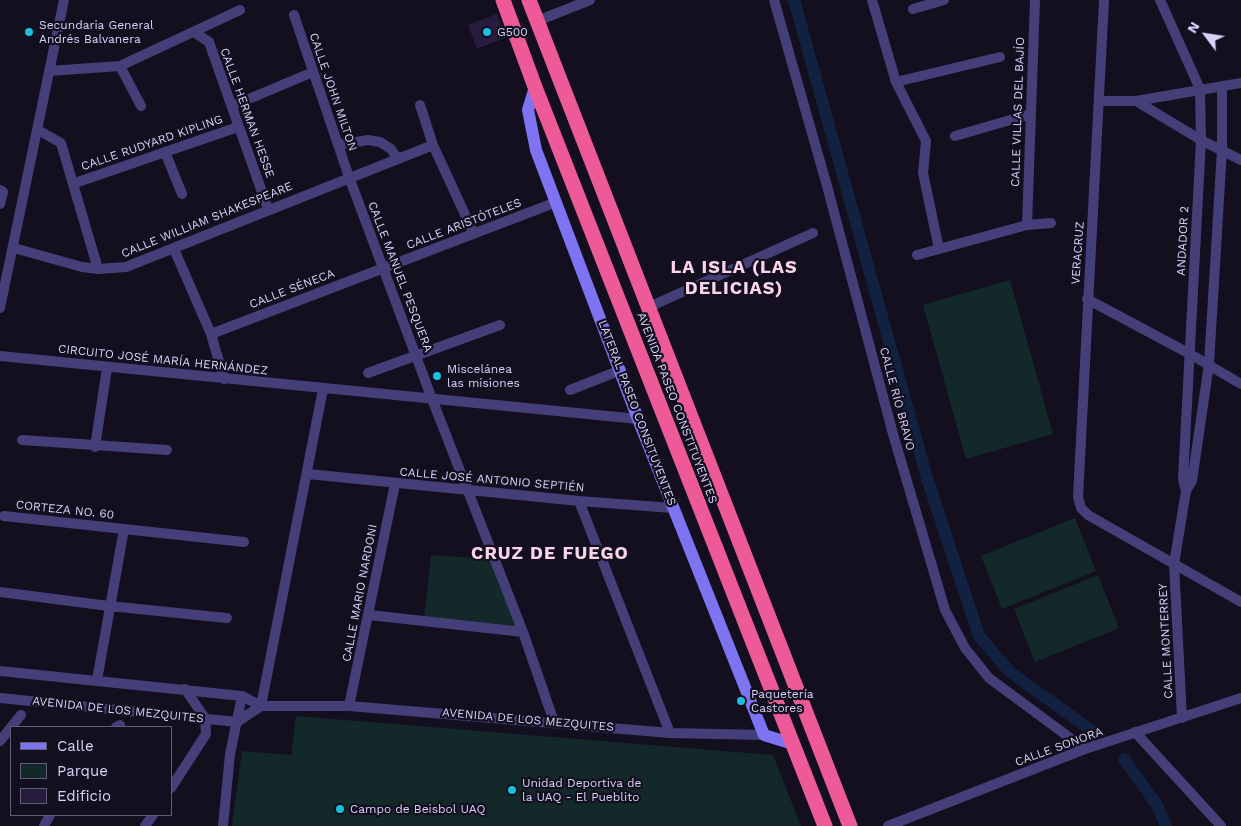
<!DOCTYPE html>
<html>
<head>
<meta charset="utf-8">
<style>
  body { margin:0 }
  #map { position:relative; width:1241px; height:826px; overflow:hidden; background:#130f1f; font-family:"Work Sans",sans-serif }
  canvas { display:block }
  .legend { position:absolute; left:10px; top:726px; width:162px; height:90px; box-sizing:border-box; background:#130f1f; border:1px solid #625d77; margin:0; padding:6px 9px; list-style:none; font-size:15px; color:#d9d2fa }
  .legend li { display:flex; align-items:center; gap:10px; height:25px }
  .legend b { width:25px; border:1px solid #625d77 }
  .north { position:absolute; left:1181px; top:10px; width:50px; height:50px; -webkit-text-stroke:4px #130f1f; paint-order:stroke; rotate:301deg; font-size:14px; font-weight:700; line-height:20px; text-align:center; color:#d9d2fa }
  .north::after { content:''; display:block; margin:auto; width:18px; height:22px; background:#d9d2fa; clip-path:polygon(50% 0,100% 100%,50% 72%,0 100%) }
</style>
</head>
<body>
<div id="map">
<canvas width="1241" height="826"></canvas>
<ul class="legend">
<li><b style="height:6px;background:#7e73f0"></b>Calle</li>
<li><b style="height:14px;background:#132828"></b>Parque</li>
<li><b style="height:14px;background:#261d3e"></b>Edificio</li>
</ul>
<div class="north">N</div>
</div>
<script>
const ctx = document.querySelector('canvas').getContext('2d');
ctx.lineJoin = 'round';
function fillPath(path, color) { ctx.fillStyle = color; ctx.fill(path, 'evenodd'); }
const poly = rows => new Path2D(rows.map(r => 'M' + r).join(''));
function trace(path, color, width, dash) { ctx.strokeStyle = color; ctx.lineWidth = width; ctx.lineCap = dash ? 'butt' : 'round'; ctx.setLineDash(dash || []); ctx.stroke(path); }
function drawText(font, color, halo, rows, align = 'center') {
  ctx.font = font + ' "Work Sans",sans-serif'; ctx.lineWidth = 4.5; ctx.setLineDash([]); ctx.textBaseline = 'middle'; ctx.strokeStyle = halo; ctx.fillStyle = color; for (const [text, x, y, turn = 0] of rows) {
    ctx.save(); ctx.translate(x, y); ctx.rotate((+turn || 0) * Math.PI / 180); ctx.textAlign = isNaN(turn) ? turn : align; if (halo) ctx.strokeText(text, 0, 0); ctx.fillText(text, 0, 0); ctx.restore();
  }
}
fillPath(poly([
  [1010,280,1053,434,966,459,923,305],
  [1075,518,1096,571,1002,609,981,556],
  [431,555,492,559,518,628,424,619],
  [1098,575,1119,628,1035,662,1014,609],
  [296,716,773,755,801,826,232,826,242,751,291,755]
]), '#132828');
fillPath(poly([
  [497,16,507,39,480,49,470,26]
]), '#0007');
trace(poly([
  [794,0,927,478,979,636,1010,672,1095,733],
  [1124,759,1157,805,1166,826]
]), '#122140', 12);
fillPath(poly([
  [497,14,506,38,477,49,468,25]
]), '#261d3e');
trace(poly([
  [774,0,827,186,893,434,945,610,965,648,989,678,1085,749],
  [872,0,896,82,926,141,923,173,939,249],
  [1104,0,1078,497,1081,508,1088,515,1241,602],
  [1160,0,1200,89,1201,140,1183,479,1186,491],
  [913,9,944,0],
  [294,15,349,177,432,399,523,632,554,722],
  [537,21,590,0],
  [194,32,209,42,268,209],
  [120,66,141,106],
  [49,71,120,66,240,10],
  [896,82,1000,57],
  [1100,101,1136,101,1241,83],
  [1136,101,1201,140,1241,160],
  [420,105,433,145,474,234],
  [232,106,313,72],
  [38,130,61,143,98,269],
  [955,136,1031,114],
  [338,145,368,140,380,142,391,149,398,159],
  [165,152,182,194],
  [75,183,238,127],
  [0,190,3,192,0,204],
  [1027,225,1035,0],
  [14,248,82,267,98,269,126,267,433,145],
  [174,249,211,334,224,379],
  [917,255,1027,225,1051,223],
  [1087,299,1190,354,1241,384],
  [649,307,813,233],
  [0,308,64,0],
  [211,334,554,203],
  [0,356,638,419],
  [368,373,500,325],
  [570,390,621,370],
  [22,440,167,450],
  [95,447,107,368],
  [308,474,579,501,673,508],
  [579,501,670,733],
  [4,516,244,542],
  [0,592,109,606,227,618],
  [369,615,523,632],
  [0,671,242,696,261,706,349,706,670,733,764,735],
  [97,680,124,529],
  [0,698,237,722,261,706],
  [261,706,323,389],
  [349,706,395,484],
  [1182,718,1174,564,1186,491,1192,481,1209,364,1222,150,1222,87],
  [116,727,120,725],
  [1135,732,1221,826],
  [0,741,21,715],
  [171,788,206,734,205,718,185,689],
  [44,826,50,815],
  [145,826,153,815],
  [223,826,230,754,242,696],
  [888,826,1085,749,1241,698]
]), '#453f79', 10);
trace(poly([
  [535,87,528,110,536,150,638,419,764,735,793,744]
]), '#7e73f0', 12);
trace(poly([
  [503,0,535,87,825,826],
  [529,0,850,826]
]), '#ed5a97', 15);
for (const [x, y, r, color] of [
  [29,32,5,"#18bfdf"],
  [487,32,5,"#18bfdf"],
  [437,376,5,"#18bfdf"],
  [741,701,5,"#18bfdf"],
  [512,790,5,"#18bfdf"],
  [340,809,5,"#18bfdf"]
]) { const dot = new Path2D(); dot.arc(x, y, r, 0, 2 * Math.PI); ctx.fillStyle = color; ctx.fill(dot); trace(dot, '#130f1f', 2); }
drawText('12px', '#d9d2fa', '#130f1f', [
  ["Secundaria General",39,25],
  ["Andrés Balvanera",39,39],
  ["G500",497,32],
  ["Miscelánea",447,369],
  ["las misiones",447,383],
  ["Paquetería",751,694],
  ["Castores",751,708],
  ["Unidad Deportiva de",522,783],
  ["la UAQ - El Pueblito",522,797],
  ["Campo de Beisbol UAQ",350,809]
], 'left');
drawText('12px', '#d9d2fa', '#130f1f', [
  ["CALLE JOHN MILTON",333,92,71],
  ["CALLE VILLAS DEL BAJÍO",1018,112,-88],
  ["CALLE HERMAN HESSE",247,113,70],
  ["CALLE RUDYARD KIPLING",152,143,-19],
  ["CALLE WILLIAM SHAKESPEARE",207,220,-22],
  ["CALLE ARISTÓTELES",464,224,-21],
  ["ANDADOR 2",1183,241,-87],
  ["VERACRUZ",1078,253,-86],
  ["CALLE MANUEL PESQUERA",400,277,69],
  ["CALLE SÉNECA",292,289,-21],
  ["CIRCUITO JOSÉ MARÍA HERNÁNDEZ",163,360,6],
  ["CALLE RÍO BRAVO",897,399,75],
  ["AVENIDA PASEO CONSTITUYENTES",677,408,69],
  ["LATERAL PASEO CONSITUYENTES",637,413,69],
  ["CALLE JOSÉ ANTONIO SEPTIÉN",492,480,5],
  ["CORTEZA NO. 60",65,510,6],
  ["CALLE MARIO NARDONI",360,593,-79],
  ["CALLE MONTERREY",1166,641,-93],
  ["AVENIDA DE LOS MEZQUITES",118,710,6],
  ["AVENIDA DE LOS MEZQUITES",528,720,5],
  ["CALLE SONORA",1059,747,-20]
]);
ctx.letterSpacing = '1px';
drawText('bold 18px', '#fad4ea', '#130f1f', [
  ["LA ISLA (LAS",734,268],
  ["DELICIAS)",734,289],
  ["CRUZ DE FUEGO",550,554]
]);
ctx.letterSpacing = '0px';
</script>
</body>
</html>
